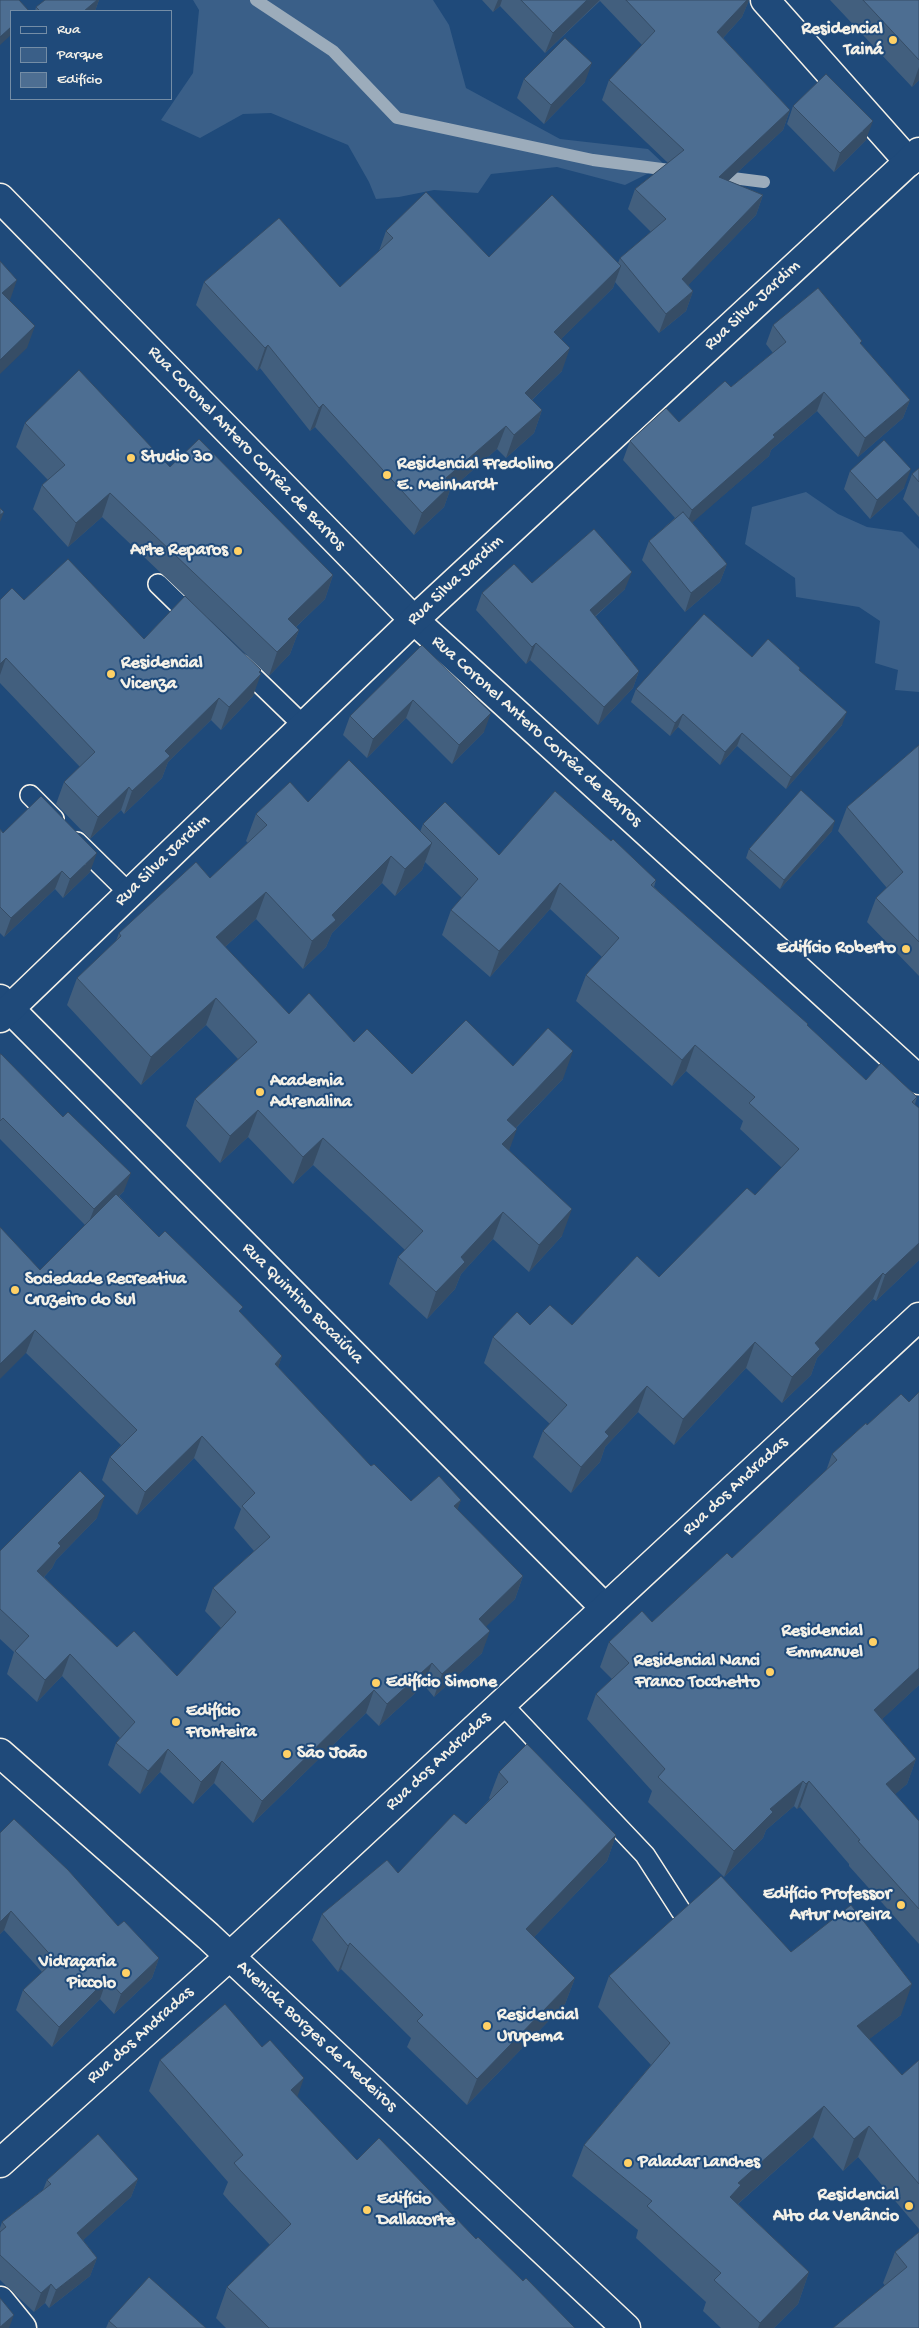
<!DOCTYPE html>
<html>
<head>
<meta charset="utf-8">
<style>
  body { margin:0 }
  #map { position:relative; width:919px; height:2328px; overflow:hidden; background:#1f4a7a; font-family:"Gochi Hand",sans-serif }
  canvas { display:block }
  .legend { position:absolute; left:10px; top:10px; width:162px; height:90px; box-sizing:border-box; background:#1f4a7a; border:1px solid #748da6; margin:0; padding:6px 9px; list-style:none; font-size:15px; color:#f4f1e8 }
  .legend li { display:flex; align-items:center; gap:10px; height:25px }
  .legend b { width:25px; border:1px solid #748da6 }
</style>
</head>
<body>
<div id="map">
<canvas width="919" height="2328"></canvas>
<ul class="legend">
<li><b style="height:6px;background:#1f4a7a"></b>Rua</li>
<li><b style="height:14px;background:#3a5f88"></b>Parque</li>
<li><b style="height:14px;background:#4d6e92"></b>Edifício</li>
</ul>
</div>
<script>
const ctx = document.querySelector('canvas').getContext('2d');
ctx.lineJoin = 'round';
function fillPath(path, color) { ctx.fillStyle = color; ctx.fill(path, 'evenodd'); }
const poly = rows => new Path2D(rows.map(r => 'M' + r).join(''));
function trace(path, color, width, dash) { ctx.strokeStyle = color; ctx.lineWidth = width; ctx.lineCap = dash ? 'butt' : 'round'; ctx.setLineDash(dash || []); ctx.stroke(path); }
function drawText(font, color, halo, rows, align = 'center') {
  ctx.font = font + ' "Gochi Hand",sans-serif'; ctx.lineWidth = 4; ctx.setLineDash([]); ctx.textBaseline = 'middle'; ctx.strokeStyle = halo; ctx.fillStyle = color; for (const [text, x, y, turn = 0] of rows) {
    ctx.save(); ctx.translate(x, y); ctx.rotate((+turn || 0) * Math.PI / 180); ctx.textAlign = isNaN(turn) ? turn : align; if (halo) ctx.strokeText(text, 0, 0); ctx.fillText(text, 0, 0); ctx.restore();
  }
}
fillPath(poly([
  [193,0,433,0,449,25,466,88,560,139,648,149,665,165,625,185,557,167,491,174,478,193,434,190,399,197,376,199,369,182,348,145,271,113,243,114,200,138,161,120,193,73,199,10],
  [806,492,838,514,867,527,902,532,919,549,919,692,895,690,898,670,875,663,880,621,859,607,796,597,795,578,745,544,752,507]
]), '#3a5f88');
trace(poly([
  [256,0,333,51,397,118,593,160,677,171],
  [717,176,764,182]
]), '#9cacbb', 12);
const lane = poly([
  [158,584,197,622],
  [240,664,304,726],
  [30,795,54,819],
  [77,842,130,894],
  [502,1704,645,1855,681,1911]
]);
const street = poly([
  [765,0,909,162],
  [0,198,414,620,919,1080],
  [0,999,605,1608],
  [0,2301,22,2328]
]);
const secondary = poly([
  [0,1018,414,620,919,152],
  [0,1753,208,1936,626,2328],
  [0,2163,230,1956,919,1317]
]);
trace(lane, '#f4f1e8', 22);
trace(street, '#f4f1e8', 31);
trace(secondary, '#f4f1e8', 31);
trace(lane, '#1f4a7a', 19);
trace(street, '#1f4a7a', 28);
trace(secondary, '#1f4a7a', 28);
fillPath(poly([
  [99,0,95,11,35,11,36,7],
  [482,0,749,0,742,17,723,38,790,110,783,130,728,181,763,195,756,215,688,285,693,291,686,311,659,333,615,282,613,288,561,339,562,371,532,400,542,410,534,433,506,458,497,449,450,490,444,507,414,535,315,427,310,431,260,368,257,371,196,305,204,282,340,287,379,251,386,231,489,257,618,263,620,258,651,232,628,209,635,189,668,163,602,100,609,80,642,45,600,1,545,53,500,6,493,12],
  [830,0,919,0,919,80,912,87],
  [524,79,585,82,544,124,517,98],
  [793,106,866,140,834,172,787,124],
  [773,325,861,344,910,400,903,418,858,457,817,411,771,450,769,456,692,522,727,564,720,582,685,612,642,560,649,541,675,518,623,460,630,441,679,422,731,387,773,353,766,344],
  [25,423,170,467,333,575,325,599,296,627,299,630,290,654,269,676,206,616,260,672,253,696,221,730,211,720,168,762,162,778,124,814,121,810,90,839,56,804,64,782,80,767,0,683,0,600,24,600,144,639,185,596,102,517,68,547,33,509,42,485,48,480,16,447],
  [919,468,919,517,903,499,912,474],
  [850,471,904,488,870,519,844,489],
  [532,583,625,589,595,617,639,671,633,688,598,725,530,660,526,664,476,610,482,593],
  [422,645,484,732,452,764,406,718,367,758,343,735,350,716],
  [752,657,800,668,799,671,842,725,786,789,737,746,720,765,678,727,670,736,631,702,636,689],
  [919,745,919,976,867,922,876,898,887,888,838,831,847,807],
  [308,802,420,832,423,824,499,855,611,841,656,880,654,887,866,1080,917,1097,915,1104,919,1260,876,1301,873,1299,817,1358,811,1375,782,1403,746,1368,674,1445,638,1412,605,1447,600,1462,571,1493,533,1457,543,1431,550,1424,484,1363,493,1337,530,1325,572,1325,659,1277,755,1195,782,1168,740,1129,743,1121,686,1071,672,1086,576,1001,586,975,602,957,550,909,490,977,442,935,451,910,462,898,425,862,422,870,395,896,382,883,332,933,326,947,303,969,256,919,225,947,289,1014,354,1042,412,1074,513,1066,563,1079,516,1128,509,1150,562,1236,529,1272,493,1239,461,1274,455,1289,427,1319,389,1284,398,1257,405,1250,313,1165,293,1184,248,1137,220,1163,186,1126,195,1099,238,1059,206,1025,141,1085,67,1005,77,978,116,941,119,933,210,878,248,843,246,841,256,814],
  [0,829,3,833,90,872,63,898,55,889,4,937,0,933],
  [832,831,780,889,746,858,749,849],
  [0,1054,124,1191,119,1196,159,1237,241,1313,282,1356,278,1367,371,1466,411,1501,461,1500,457,1509,523,1576,515,1599,486,1626,482,1653,434,1697,424,1685,379,1726,366,1713,253,1823,214,1783,193,1804,160,1772,140,1794,108,1765,116,1743,120,1738,62,1676,37,1702,7,1674,14,1652,0,1639,0,1551,97,1518,56,1560,52,1568,44,1577,117,1647,177,1676,221,1628,205,1611,213,1588,254,1551,234,1528,241,1509,194,1458,137,1515,102,1480,110,1457,121,1445,26,1353,40,1270,85,1225,0,1139],
  [919,1392,919,1685,882,1719,916,1759,907,1784,895,1794,919,1821,919,1944,849,1866,849,1864,800,1807,797,1809,794,1806,766,1830,763,1838,724,1877,648,1802,652,1791,587,1719,596,1694,612,1679,600,1667,609,1642,652,1622,732,1558,826,1471,832,1454,867,1425,909,1402],
  [499,1772,616,1835,607,1861,534,1937,575,1978,565,2004,467,2105,407,2047,411,2038,341,1969,338,1972,312,1940,322,1914,398,1873,466,1824,490,1799,489,1798],
  [0,1833,159,1958,152,1978,114,2014,100,1999,52,2047,16,2010,23,1990,42,1972,4,1930,0,1934],
  [791,1952,901,2015,869,2039,902,2075,919,2060,919,2229,858,2157,843,2171,813,2137,738,2204,809,2272,798,2304,774,2328,721,2328,703,2311,706,2302,636,2238,638,2230,572,2176,584,2145,651,2065,598,2007,609,1976],
  [160,2060,297,2097,357,2160,476,2239,575,2328,226,2328,216,2318,227,2287,270,2245,229,2201,223,2194,228,2182,149,2091],
  [138,2179,131,2197,83,2240,97,2258,90,2276,49,2308,45,2303,34,2312,0,2280,0,2228,2,2222,43,2190,47,2180],
  [919,2232,919,2328,883,2283,895,2252],
  [109,2321,206,2328,106,2328]
]), '#425f7e');
fillPath(poly([
  [97,0,99,0,95,11,84,11],
  [498,0,502,0,500,6,493,12],
  [587,0,600,0,545,53,553,33],
  [747,0,749,0,742,17,710,52,717,32],
  [11,27,11,35,0,45,0,37],
  [592,63,585,82,544,124,551,105],
  [919,67,919,80,912,87],
  [790,110,783,130,711,197,719,177],
  [873,121,866,140,834,172,840,153],
  [763,195,756,215,675,299,682,279],
  [621,266,613,288,545,355,554,332],
  [17,280,9,303,2,293],
  [693,291,686,311,659,333,666,314],
  [35,326,27,348,0,374,0,360],
  [268,345,260,368,257,371,265,348],
  [570,348,562,371,516,415,525,393],
  [824,392,817,411,771,450,769,456,685,529,692,510,773,435],
  [910,400,903,418,858,457,865,438],
  [323,404,315,427,310,431,319,408],
  [542,410,534,433,506,458,514,435],
  [506,426,497,449,450,490,444,507,414,535,422,513,446,478],
  [911,469,904,488,870,519,877,500],
  [110,493,102,517,68,547,76,523],
  [4,512,0,522,0,515],
  [727,564,720,582,685,612,691,593],
  [632,572,625,589,583,627,590,610],
  [333,575,325,599,279,643,288,619],
  [299,630,290,654,269,676,277,652],
  [536,643,530,660,526,664,532,647],
  [6,658,0,675,0,664],
  [261,670,258,677,261,674,253,696,221,730,229,707],
  [639,671,633,688,598,725,604,707],
  [219,698,211,720,168,762,162,778,124,814,132,791,165,751],
  [413,700,406,718,367,758,373,739],
  [847,712,842,725,786,789,791,777],
  [491,713,484,732,452,764,459,745],
  [683,714,678,727,670,736,675,723],
  [742,733,737,746,720,765,725,752],
  [129,787,121,810,90,839,98,817],
  [835,821,832,831,780,889,784,880],
  [432,843,422,870,395,896,405,869],
  [97,853,90,872,63,898,70,879],
  [391,856,382,883,332,933,326,947,303,969,312,941,332,915],
  [62,871,55,889,4,937,11,918],
  [560,883,550,909,490,977,499,951],
  [266,892,256,919,206,964,216,937],
  [216,998,206,1025,141,1085,151,1057],
  [695,1045,686,1071,672,1086,682,1060],
  [573,1051,563,1079,497,1147,507,1120],
  [258,1110,248,1137,220,1163,230,1136],
  [517,1129,507,1156,502,1144],
  [323,1138,313,1165,293,1184,303,1157],
  [131,1173,124,1191,87,1227,94,1209],
  [572,1209,562,1236,529,1272,539,1245],
  [503,1212,493,1239,461,1274,455,1289,427,1319,436,1292,461,1257],
  [919,1243,919,1260,876,1301,885,1275],
  [883,1273,873,1299,817,1358,811,1375,782,1403,792,1377,815,1343],
  [35,1330,26,1353,0,1379,0,1364],
  [755,1342,746,1368,674,1445,683,1419],
  [282,1356,274,1379,275,1364],
  [647,1386,638,1412,605,1447,600,1462,571,1493,581,1467,605,1432],
  [202,1436,194,1458,137,1515,145,1492],
  [105,1496,97,1518,56,1560,52,1568,29,1593,37,1571,58,1543],
  [461,1500,453,1522,454,1506],
  [523,1576,515,1599,471,1641,479,1619],
  [490,1631,482,1653,434,1697,442,1674],
  [70,1654,62,1676,37,1702,45,1680],
  [432,1663,424,1685,379,1726,387,1704],
  [919,1668,919,1685,865,1735,874,1710],
  [374,1690,366,1713,253,1823,262,1801],
  [168,1749,160,1772,140,1794,148,1771],
  [916,1759,907,1784,877,1810,886,1784],
  [222,1761,214,1783,193,1804,201,1782],
  [803,1781,794,1806,766,1830,763,1838,724,1877,734,1851,770,1809],
  [809,1781,800,1807,797,1809,806,1784],
  [616,1835,607,1861,517,1955,526,1929],
  [11,1911,4,1930,0,1934,0,1922],
  [350,1943,341,1969,338,1972,348,1946],
  [159,1958,152,1978,114,2014,121,1994],
  [575,1978,565,2004,467,2105,477,2079],
  [107,1979,100,1999,52,2047,59,2027],
  [912,1984,901,2015,846,2057,857,2026],
  [304,2078,293,2109,291,2090],
  [824,2106,813,2137,732,2209,730,2197,738,2183],
  [869,2126,858,2157,843,2171,854,2139],
  [138,2179,131,2197,70,2252,77,2233],
  [97,2258,90,2276,49,2308,56,2290],
  [809,2272,798,2304,774,2328,758,2328,760,2323],
  [51,2284,45,2303,34,2312,41,2293],
  [14,2315,9,2328,0,2328,0,2327]
]), '#364d66');
const building = poly([
  [0,0,19,0,29,11,11,11,11,27,0,37,0,0],
  [45,0,97,0,84,11,40,11,36,7,45,0],
  [521,0,587,0,553,33,521,0],
  [626,0,747,0,717,32,790,110,719,177,763,195,682,279,693,291,666,314,620,258,666,219,635,189,684,150,609,80,655,31,626,0],
  [863,0,919,0,919,60,863,0],
  [565,38,592,63,551,105,524,79,565,38],
  [826,74,873,121,840,153,793,106,826,74],
  [426,192,489,257,552,195,621,266,554,332,570,348,525,393,542,410,514,435,506,426,446,478,452,484,422,513,323,404,319,408,268,345,265,348,204,282,279,218,340,287,393,238,386,231,426,192],
  [0,261,17,280,2,293,35,326,0,360,0,261],
  [818,288,862,341,860,343,910,400,865,438,824,392,773,435,775,437,692,510,630,441,666,408,679,422,725,381,731,387,786,342,773,325,818,288],
  [79,370,170,467,199,439,333,575,288,619,299,630,277,652,110,493,76,523,42,485,65,465,25,423,79,370],
  [884,440,911,469,877,500,850,471,884,440],
  [919,468,919,482,912,474,919,468],
  [0,508,4,512,0,515,0,508],
  [683,512,727,564,691,593,649,541,683,512],
  [594,529,632,572,590,610,639,671,604,707,536,643,532,647,482,593,514,564,532,583,594,529],
  [68,559,144,639,185,596,261,670,259,672,261,674,229,707,219,698,165,751,170,756,132,791,129,787,98,817,64,782,95,752,6,658,0,664,0,600,12,588,24,600,68,559],
  [704,614,752,657,768,639,800,668,799,670,847,712,791,777,742,733,725,752,683,714,675,723,636,689,704,614],
  [422,645,491,713,459,745,413,700,373,739,350,716,422,645],
  [919,745,919,942,876,898,903,872,847,807,919,745],
  [349,760,432,843,405,869,391,856,332,915,336,920,312,941,266,892,216,937,289,1014,309,993,354,1042,367,1029,412,1074,466,1020,513,1066,548,1028,573,1051,507,1120,517,1129,502,1144,572,1209,539,1245,503,1212,461,1257,465,1262,436,1292,398,1257,423,1231,323,1138,303,1157,258,1110,230,1136,195,1099,257,1042,216,998,151,1057,77,978,121,936,119,933,196,862,210,878,267,825,256,814,290,782,308,802,349,760],
  [801,790,835,821,784,880,749,849,801,790],
  [555,791,611,841,613,839,656,880,651,885,808,1024,807,1025,866,1080,881,1063,917,1097,912,1102,919,1108,919,1243,885,1275,883,1273,815,1343,820,1349,792,1377,755,1342,683,1419,647,1386,605,1432,609,1436,581,1467,543,1431,567,1405,493,1337,517,1312,530,1325,550,1305,572,1325,637,1256,659,1277,747,1188,755,1195,799,1149,749,1103,755,1097,695,1045,682,1060,586,975,619,938,560,883,499,951,451,910,478,879,423,824,445,802,499,855,555,791],
  [41,796,97,853,70,879,62,871,11,918,0,907,0,829,3,833,41,796],
  [0,1054,1,1054,63,1117,68,1112,131,1173,94,1209,3,1118,0,1121,0,1054],
  [116,1194,159,1237,165,1231,243,1307,239,1311,282,1356,275,1364,371,1466,374,1464,411,1501,439,1476,461,1500,454,1506,523,1576,479,1619,490,1631,442,1674,432,1663,387,1704,374,1690,262,1801,222,1761,201,1782,168,1749,148,1771,116,1743,135,1722,70,1654,45,1680,15,1651,29,1636,0,1609,0,1551,80,1471,105,1496,58,1543,61,1546,37,1571,117,1647,134,1631,177,1676,236,1612,213,1588,270,1537,242,1506,255,1493,202,1436,145,1492,110,1457,137,1430,35,1330,0,1364,0,1227,40,1270,116,1194],
  [919,1392,919,1668,874,1710,916,1759,886,1784,919,1821,919,1909,858,1841,860,1840,809,1781,806,1784,803,1781,770,1809,773,1812,734,1851,658,1777,665,1769,596,1694,629,1663,609,1642,642,1611,652,1622,727,1553,732,1558,837,1460,832,1454,866,1423,867,1425,901,1394,909,1402,919,1392],
  [527,1744,616,1835,526,1929,575,1978,477,2079,417,2021,423,2015,350,1943,348,1946,322,1914,387,1860,398,1873,454,1814,466,1824,508,1782,499,1772,527,1744],
  [14,1819,68,1870,118,1926,124,1921,159,1958,121,1994,107,1979,59,2027,23,1990,55,1960,11,1911,0,1922,0,1833,14,1819],
  [721,1876,791,1952,851,1905,912,1984,857,2026,902,2075,919,2060,919,2184,869,2126,854,2139,824,2106,738,2183,741,2185,730,2197,809,2272,760,2323,714,2280,721,2273,647,2206,652,2201,584,2145,670,2043,609,1976,721,1876],
  [225,2004,262,2047,270,2040,304,2078,291,2090,357,2160,379,2138,476,2239,478,2237,523,2281,526,2278,575,2328,269,2328,227,2287,291,2224,240,2170,234,2163,243,2155,160,2060,225,2004],
  [98,2134,138,2179,77,2233,97,2258,56,2290,51,2284,41,2293,0,2255,0,2232,6,2227,2,2222,51,2184,47,2180,98,2134],
  [919,2232,919,2328,833,2328,907,2267,895,2252,919,2232],
  [149,2277,206,2328,117,2328,109,2321,149,2277],
  [0,2298,14,2315,0,2327,0,2298]
]);
fillPath(building, '#4d6e92');
trace(building, '#364d66', 1);
for (const [x, y, r, color] of [
  [893,40,5,"#ffd166"],
  [131,458,5,"#ffd166"],
  [387,475,5,"#ffd166"],
  [238,551,5,"#ffd166"],
  [111,674,5,"#ffd166"],
  [906,949,5,"#ffd166"],
  [260,1092,5,"#ffd166"],
  [15,1290,5,"#ffd166"],
  [873,1642,5,"#ffd166"],
  [770,1672,5,"#ffd166"],
  [376,1683,5,"#ffd166"],
  [176,1722,5,"#ffd166"],
  [287,1754,5,"#ffd166"],
  [901,1905,5,"#ffd166"],
  [126,1973,5,"#ffd166"],
  [487,2026,5,"#ffd166"],
  [628,2163,5,"#ffd166"],
  [909,2206,5,"#ffd166"],
  [367,2210,5,"#ffd166"]
]) { const dot = new Path2D(); dot.arc(x, y, r, 0, 2 * Math.PI); ctx.fillStyle = color; ctx.fill(dot); trace(dot, '#1f4a7a', 2); }
drawText('bold 18px', '#f4f1e8', '#1f4a7a', [
  ["Residencial",883,30,"right"],
  ["Tainá",883,51,"right"],
  ["Studio 30",141,458],
  ["Residencial Fredolino",397,465],
  ["E. Meinhardt",397,486],
  ["Arte Reparos",228,551,"right"],
  ["Residencial",121,664],
  ["Vicenza",121,685],
  ["Edifício Roberto",896,949,"right"],
  ["Academia",270,1082],
  ["Adrenalina",270,1103],
  ["Sociedade Recreativa",25,1280],
  ["Cruzeiro do Sul",25,1301],
  ["Residencial",863,1632,"right"],
  ["Emmanuel",863,1653,"right"],
  ["Residencial Nanci",760,1662,"right"],
  ["Franco Tocchetto",760,1683,"right"],
  ["Edifício Simone",386,1683],
  ["Edifício",186,1712],
  ["Fronteira",186,1733],
  ["São João",297,1754],
  ["Edifício Professor",891,1895,"right"],
  ["Artur Moreira",891,1916,"right"],
  ["Vidraçaria",116,1963,"right"],
  ["Piccolo",116,1984,"right"],
  ["Residencial",497,2016],
  ["Urupema",497,2037],
  ["Paladar Lanches",638,2163],
  ["Residencial",899,2196,"right"],
  ["Alto da Venâncio",899,2217,"right"],
  ["Edifício",377,2200],
  ["Dallacorte",377,2221]
], 'left');
drawText('18px', '#f4f1e8', '#1f4a7a', [
  ["Rua Silva Jardim",753,306,-43],
  ["Rua Coronel Antero Corrêa de Barros",246,449,46],
  ["Rua Silva Jardim",456,581,-43],
  ["Rua Coronel Antero Corrêa de Barros",536,732,42],
  ["Rua Silva Jardim",163,861,-44],
  ["Rua Quintino Bocaiúva",302,1304,45],
  ["Rua dos Andradas",736,1487,-43],
  ["Rua dos Andradas",439,1762,-43],
  ["Rua dos Andradas",141,2036,-42],
  ["Avenida Borges de Medeiros",316,2037,43]
]);
</script>
</body>
</html>
